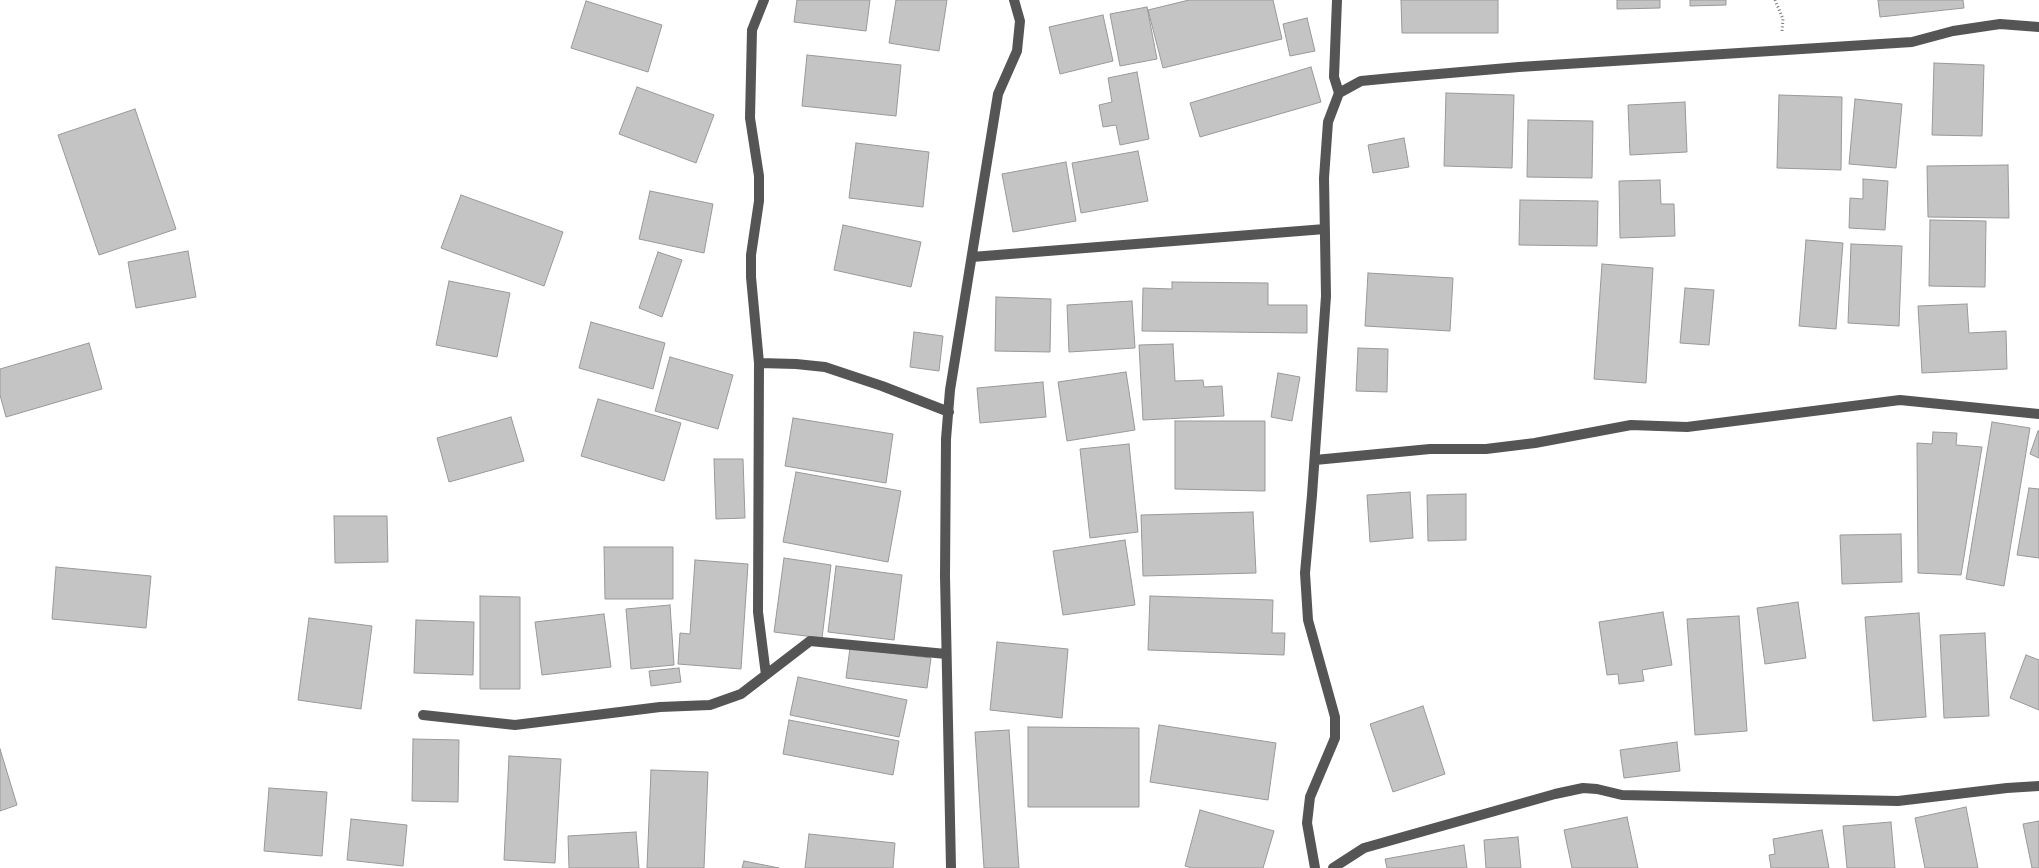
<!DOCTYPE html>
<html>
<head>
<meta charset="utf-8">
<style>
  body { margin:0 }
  canvas { display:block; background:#fff }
</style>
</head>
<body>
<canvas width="2039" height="868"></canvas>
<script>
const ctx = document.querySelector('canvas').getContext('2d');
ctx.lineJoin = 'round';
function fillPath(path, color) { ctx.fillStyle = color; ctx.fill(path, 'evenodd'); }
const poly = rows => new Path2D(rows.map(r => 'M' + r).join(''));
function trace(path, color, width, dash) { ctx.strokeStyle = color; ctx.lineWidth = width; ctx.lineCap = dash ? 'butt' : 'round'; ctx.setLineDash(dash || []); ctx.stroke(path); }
const building = poly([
  [797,0,870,0,866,31,794,22,797,0],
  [896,0,947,0,939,51,889,43,896,0],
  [1189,0,1273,0,1282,39,1163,68,1148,10,1189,0],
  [1401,0,1498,0,1498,33,1402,33,1401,0],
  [1617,0,1660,0,1660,8,1617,9,1617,0],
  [1690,0,1726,0,1726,5,1690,6,1690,0],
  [1878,0,1963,0,1964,8,1880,17,1878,0],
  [586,1,662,25,648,72,571,48,586,1],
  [1147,7,1157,59,1120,66,1110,14,1147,7],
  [1103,15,1113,61,1060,74,1049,27,1103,15],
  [1307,18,1315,51,1290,56,1283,24,1307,18],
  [807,55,901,65,896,116,802,106,807,55],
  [1934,63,1984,65,1982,136,1932,135,1934,63],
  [1311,67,1321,102,1200,137,1190,103,1311,67],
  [1137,72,1149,139,1120,145,1116,125,1103,127,1099,105,1112,102,1108,78,1137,72],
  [637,87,714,115,696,163,619,134,637,87],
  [1446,93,1514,95,1512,168,1444,166,1446,93],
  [1779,95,1842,97,1841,170,1777,168,1779,95],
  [1855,99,1902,104,1896,168,1849,164,1855,99],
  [1685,102,1687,152,1630,155,1628,105,1685,102],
  [135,109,176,229,99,255,58,135,135,109],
  [1528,120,1593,121,1592,178,1527,177,1528,120],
  [1404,138,1409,167,1373,173,1368,145,1404,138],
  [856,143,929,152,923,207,849,198,856,143],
  [1138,151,1148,201,1081,213,1072,163,1138,151],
  [1066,162,1076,221,1013,232,1002,174,1066,162],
  [2008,165,2009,218,1928,217,1927,166,2008,165],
  [1863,179,1888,181,1885,230,1849,228,1850,198,1863,199,1863,179],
  [1660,180,1661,204,1674,204,1675,236,1620,238,1619,181,1660,180],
  [650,191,713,204,704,253,639,239,650,191],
  [461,195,563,232,544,286,441,248,461,195],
  [1520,200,1598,201,1597,246,1519,245,1520,200],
  [1930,220,1986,221,1985,287,1929,286,1930,220],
  [843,225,921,242,911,287,834,270,843,225],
  [1806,240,1843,243,1836,329,1799,326,1806,240],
  [1851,244,1902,246,1899,326,1848,323,1851,244],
  [188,251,196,297,136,308,128,262,188,251],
  [658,252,682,260,662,317,639,308,658,252],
  [1602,264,1653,268,1646,383,1594,379,1602,264],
  [1368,273,1453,278,1450,331,1365,326,1368,273],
  [449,281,510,293,497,357,436,345,449,281],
  [1172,282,1268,283,1268,305,1307,305,1307,333,1142,331,1143,288,1172,289,1172,282],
  [1685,288,1714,290,1709,345,1680,343,1685,288],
  [996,297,1051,299,1050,352,995,351,996,297],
  [1132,301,1135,348,1069,352,1067,305,1132,301],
  [1967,304,1969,333,2006,331,2007,369,1922,373,1918,306,1967,304],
  [591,322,665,343,653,389,579,368,591,322],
  [914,332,943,336,939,371,910,367,914,332],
  [89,343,102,389,6,417,0,395,0,369,89,343],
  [1173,344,1175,381,1203,380,1204,387,1222,386,1224,416,1143,420,1139,345,1173,344],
  [1358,348,1388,349,1387,392,1356,391,1358,348],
  [670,357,733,375,718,429,655,411,670,357],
  [1126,372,1135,430,1067,441,1058,382,1126,372],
  [1278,373,1300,377,1292,421,1271,417,1278,373],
  [1043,382,1046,417,980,423,977,388,1043,382],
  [598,399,681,423,664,481,581,456,598,399],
  [511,417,524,461,449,482,437,438,511,417],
  [793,418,893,434,886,483,785,466,793,418],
  [1175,421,1265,421,1265,491,1175,489,1175,421],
  [1992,422,2030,428,2004,586,1966,579,1992,422],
  [2038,431,2039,431,2039,458,2030,454,2038,431],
  [1933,432,1957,433,1956,445,1982,447,1961,575,1918,573,1917,443,1932,444,1933,432],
  [1129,444,1138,532,1090,538,1080,449,1129,444],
  [714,459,743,459,745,518,716,519,714,459],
  [796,472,901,491,888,562,783,542,796,472],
  [2029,488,2039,489,2039,558,2017,555,2029,488],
  [1410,492,1413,538,1370,542,1367,495,1410,492],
  [1466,494,1466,540,1428,541,1427,495,1466,494],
  [1253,512,1256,573,1143,576,1141,515,1253,512],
  [334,516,387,516,388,562,335,563,334,516],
  [1901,534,1902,582,1842,584,1840,535,1901,534],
  [1125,540,1135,605,1063,615,1053,551,1125,540],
  [604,547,673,547,673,599,605,599,604,547],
  [784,558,831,565,822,638,774,632,784,558],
  [695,560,748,564,741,669,678,664,680,633,690,634,695,560],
  [836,566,902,575,894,640,828,632,836,566],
  [56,567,151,576,146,628,52,619,56,567],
  [480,596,520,597,520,689,480,689,480,596],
  [1150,596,1273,600,1272,633,1285,633,1284,655,1148,650,1150,596],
  [1798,602,1806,658,1765,664,1757,608,1798,602],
  [670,605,674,665,631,669,626,609,670,605],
  [1663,612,1672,665,1642,670,1644,681,1619,684,1618,674,1607,675,1599,622,1663,612],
  [1919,613,1926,717,1873,721,1865,617,1919,613],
  [604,614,611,667,542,675,535,622,604,614],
  [1739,616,1747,731,1695,735,1687,619,1739,616],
  [309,618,372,626,361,709,298,700,309,618],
  [416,620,474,622,473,675,414,673,416,620],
  [1985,633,1989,716,1944,718,1940,635,1985,633],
  [997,642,1068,649,1062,718,990,710,997,642],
  [850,648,931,658,927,688,846,678,850,648],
  [2026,655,2039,660,2039,710,2010,698,2026,655],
  [679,668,681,682,651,686,649,671,679,668],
  [798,677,907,700,899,737,790,715,798,677],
  [1423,706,1445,774,1393,792,1370,724,1423,706],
  [789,720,899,741,893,775,783,754,789,720],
  [1159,725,1276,743,1268,800,1150,782,1159,725],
  [1028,727,1139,728,1139,807,1028,807,1028,727],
  [1009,730,1019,868,984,868,975,732,1009,730],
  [413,739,459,740,458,802,412,801,413,739],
  [1677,742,1680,771,1624,778,1620,750,1677,742],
  [0,749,17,805,0,811,0,749],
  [509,756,561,759,555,863,504,860,509,756],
  [651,770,708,772,704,868,647,868,651,770],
  [269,788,327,792,322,856,264,851,269,788],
  [1966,807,1978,868,1925,868,1915,818,1966,807],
  [1200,810,1274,831,1263,868,1192,868,1185,866,1200,810],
  [1627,817,1638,868,1572,868,1564,830,1627,817],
  [351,819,407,825,403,866,347,860,351,819],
  [2039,821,2039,868,2032,868,2023,824,2039,821],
  [1891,822,1895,868,1847,868,1843,826,1891,822],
  [1822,830,1829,868,1771,868,1769,855,1775,854,1773,839,1822,830],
  [636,832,639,868,569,868,568,836,636,832],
  [809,834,895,843,893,868,805,868,809,834],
  [1518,837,1521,868,1486,868,1484,840,1518,837],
  [1464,845,1467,868,1387,868,1385,859,1464,845],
  [744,861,779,868,742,868,744,861]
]);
fillPath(building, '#c4c4c4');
trace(building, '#999', 1);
trace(poly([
  [1775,0,1783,19,1782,31]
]), '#777', 3, [1, 2.5]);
trace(poly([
  [764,0,752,30,750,118,759,176,759,201,751,255,751,277,759,363,758,612,766,675],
  [1339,93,1361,81,1392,78,1519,67,1912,42,1953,31,2000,24,2039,27],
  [972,257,1325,229],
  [759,363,796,364,825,367,882,386,949,412],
  [1315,460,1430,449,1486,449,1535,443,1631,425,1687,427,1900,400,2039,414],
  [423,715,515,725,660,707,710,705,741,694,810,641,946,654],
  [951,868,945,576,946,439,950,390,998,94,1017,51,1020,21,1014,0],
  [1315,868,1307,823,1310,797,1335,738,1335,717,1308,620,1305,573,1312,495,1326,296,1324,178,1328,122,1339,93,1334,77,1337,0],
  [1333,868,1364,848,1555,794,1583,788,1597,789,1622,795,1898,801,2007,788,2039,786]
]), '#555', 10);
</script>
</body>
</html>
